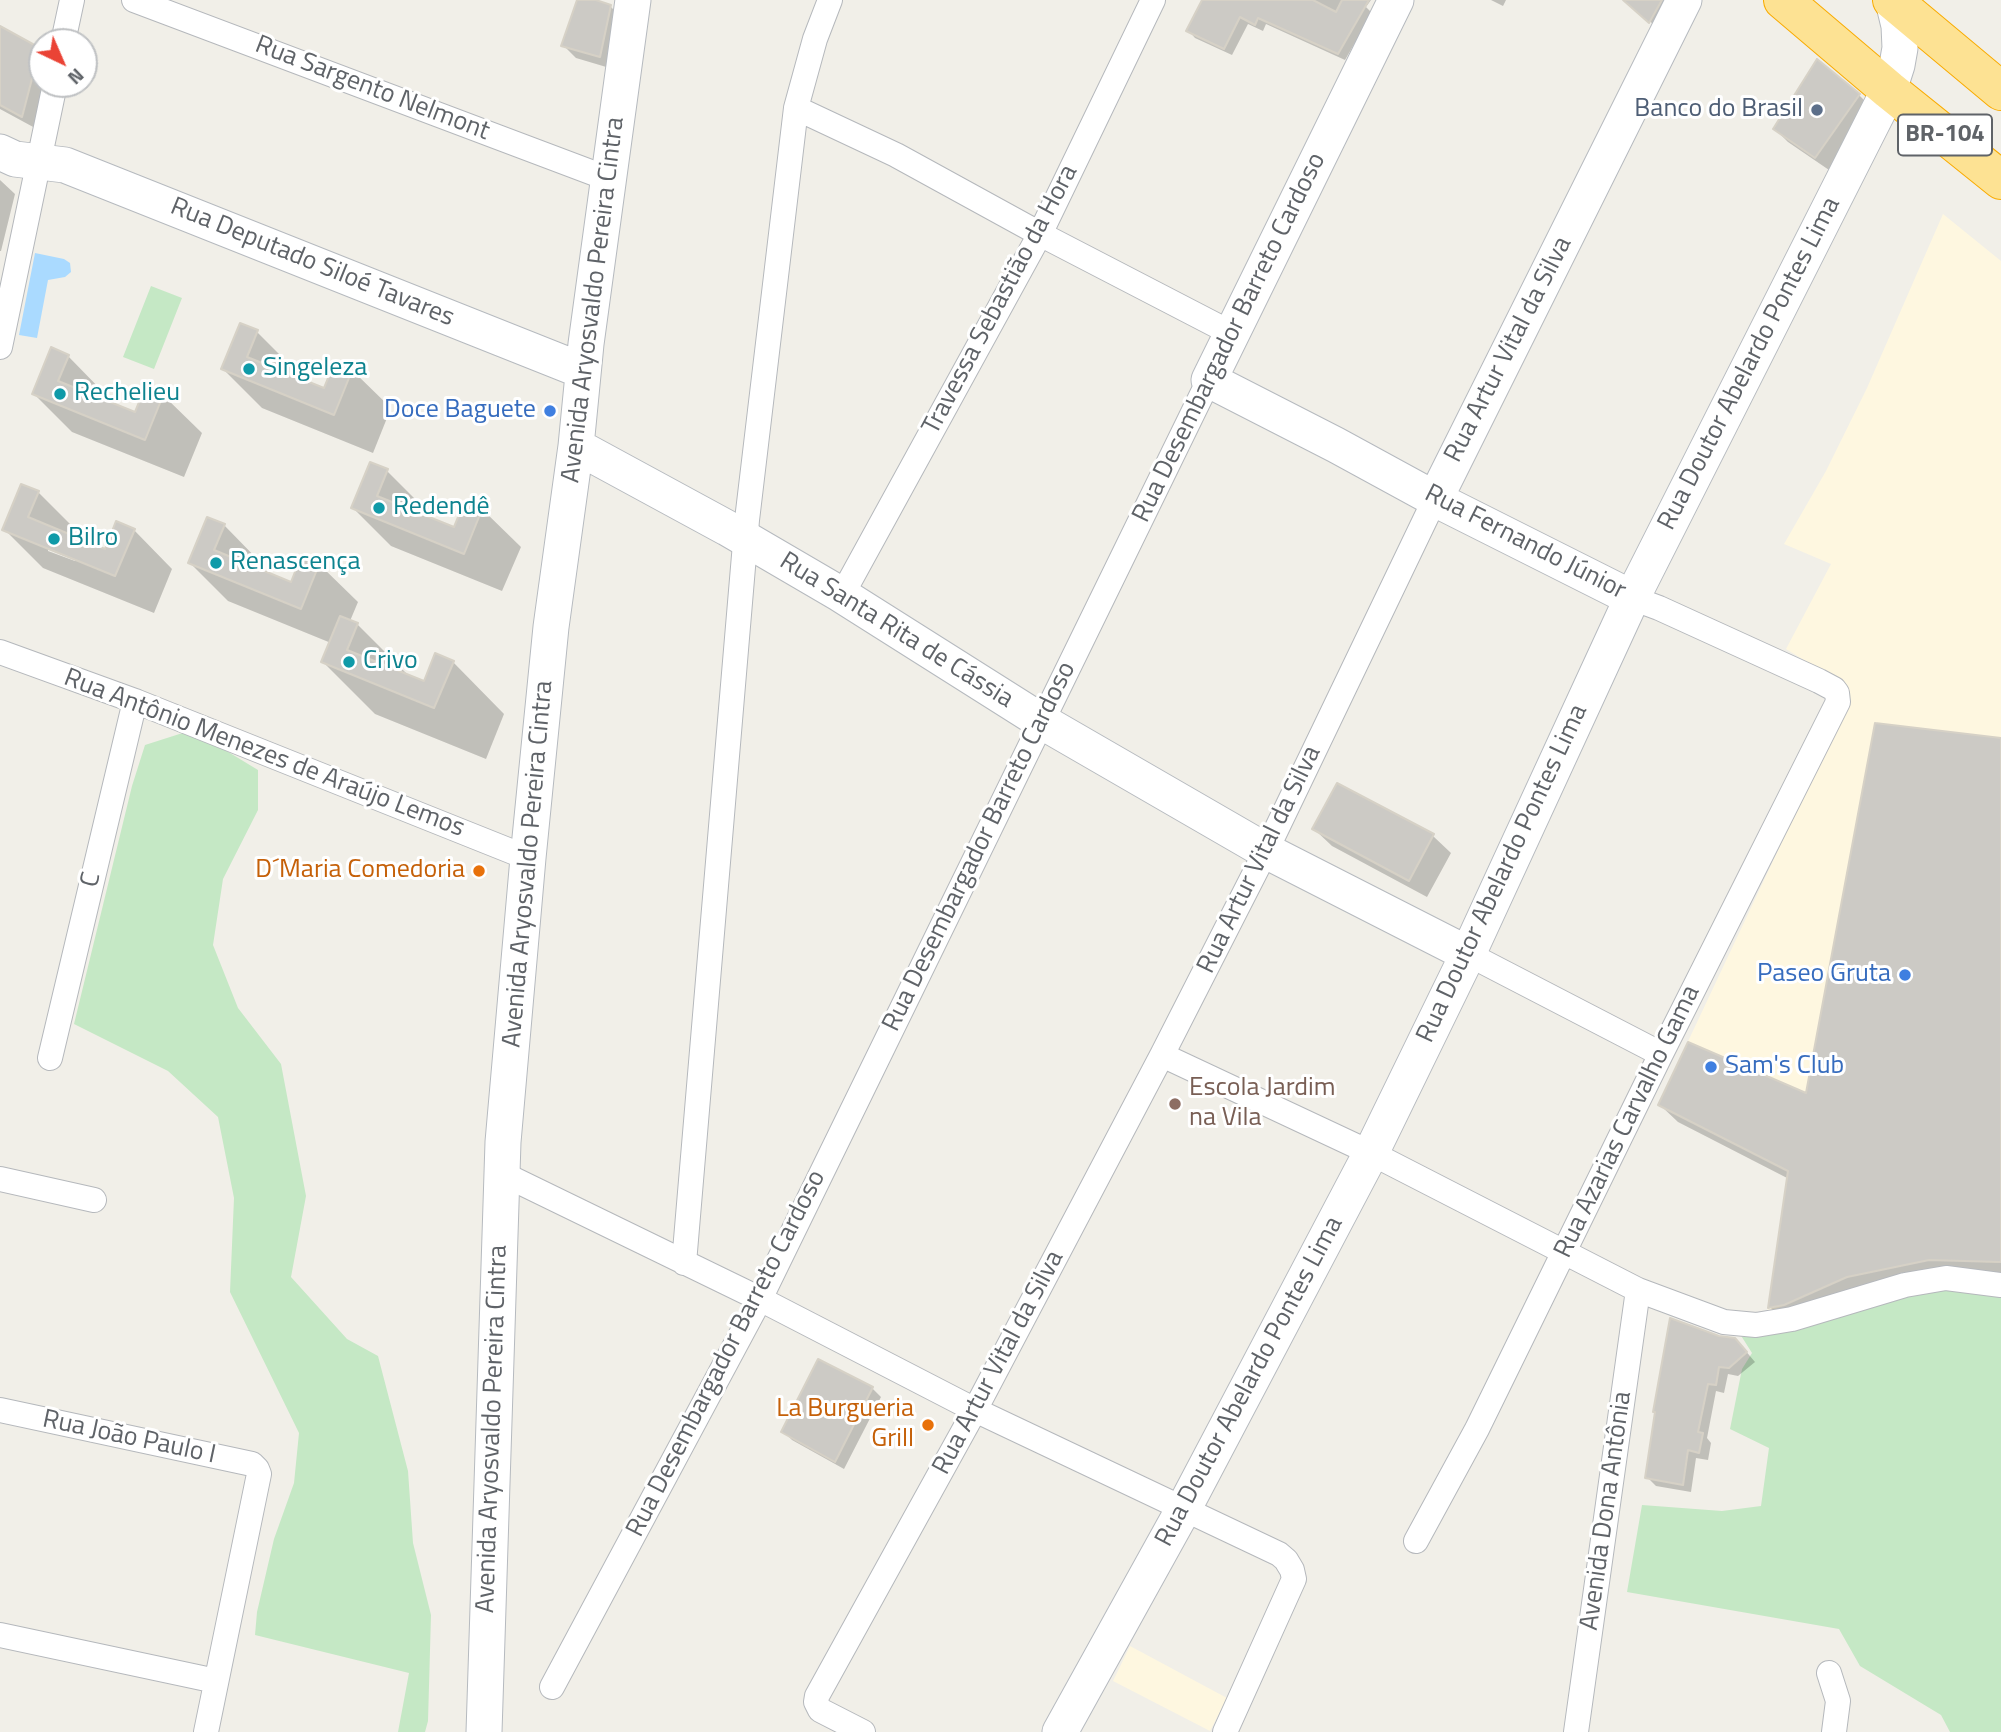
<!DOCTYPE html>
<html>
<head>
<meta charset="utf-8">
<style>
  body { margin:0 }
  #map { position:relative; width:2001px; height:1732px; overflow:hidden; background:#f1efe8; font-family:"Titillium Web",sans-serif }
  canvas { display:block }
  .north { position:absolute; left:28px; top:28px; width:70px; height:70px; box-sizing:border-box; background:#fff; border:2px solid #bfc1c3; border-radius:50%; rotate:136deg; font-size:19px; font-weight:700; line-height:28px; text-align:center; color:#5f6368 }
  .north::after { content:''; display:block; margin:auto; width:24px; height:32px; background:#ea4335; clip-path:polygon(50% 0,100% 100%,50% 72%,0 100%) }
</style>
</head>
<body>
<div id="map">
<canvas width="2001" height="1732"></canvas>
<div class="north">N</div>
</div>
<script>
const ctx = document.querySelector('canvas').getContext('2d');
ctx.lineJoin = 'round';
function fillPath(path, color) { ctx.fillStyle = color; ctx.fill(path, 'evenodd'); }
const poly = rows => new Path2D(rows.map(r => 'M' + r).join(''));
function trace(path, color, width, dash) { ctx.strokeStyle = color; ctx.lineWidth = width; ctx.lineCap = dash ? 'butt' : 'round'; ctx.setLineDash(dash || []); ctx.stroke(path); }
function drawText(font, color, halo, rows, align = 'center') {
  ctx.font = font + ' "Titillium Web",sans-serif'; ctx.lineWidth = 6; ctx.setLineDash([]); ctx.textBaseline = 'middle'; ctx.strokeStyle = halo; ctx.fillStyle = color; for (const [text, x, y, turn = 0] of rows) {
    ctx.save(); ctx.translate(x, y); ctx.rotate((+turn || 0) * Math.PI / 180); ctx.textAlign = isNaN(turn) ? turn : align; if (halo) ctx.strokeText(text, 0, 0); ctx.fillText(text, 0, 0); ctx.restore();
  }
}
fillPath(poly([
  [1943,214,2001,261,2001,1263,1929,1260,1847,1277,1767,1313,1788,1171,1658,1105,1839,721,1817,668,1786,649,1831,564,1784,544,1826,471,1867,388],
  [1130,1646,1227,1698,1210,1731,1113,1681]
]), '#fef7e0');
fillPath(poly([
  [151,286,182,298,154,369,123,357],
  [192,730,258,770,258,810,223,879,213,945,238,1008,281,1064,306,1196,291,1277,347,1339,378,1356,408,1471,413,1543,431,1615,428,1721,425,1732,398,1732,409,1673,255,1635,257,1612,274,1539,294,1483,299,1433,230,1292,234,1198,218,1117,168,1071,74,1024,132,786,145,745],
  [1952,1283,2001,1293,2001,1732,1950,1732,1941,1715,1860,1666,1839,1629,1627,1592,1642,1505,1722,1511,1761,1506,1769,1448,1730,1429,1742,1369,1752,1353,1740,1334]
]), '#c5e8c5');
fillPath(poly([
  [35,253,64,259,70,263,71,272,65,277,48,280,37,338,19,335]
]), '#aadaff');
fillPath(poly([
  [579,0,590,0,610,6,623,19,613,69,576,58,563,45],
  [1204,0,1371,0,1366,7,1372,13,1345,60,1266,24,1263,31,1248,24,1232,55,1195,38,1188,30],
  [1491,0,1506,0,1503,6],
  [1625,0,1667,0,1653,24],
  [0,30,42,52,42,84,46,84,35,128,0,109],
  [1859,95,1872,108,1829,170,1788,142,1775,129],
  [0,180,15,194,1,251,0,251],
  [257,332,295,370,292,377,325,390,336,363,352,370,391,408,373,453,262,408,223,369],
  [68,356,106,395,104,402,136,415,147,388,163,395,202,433,184,477,72,432,34,394],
  [387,471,425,509,422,516,455,529,482,509,521,547,502,591,391,546,353,508],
  [38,492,77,531,74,538,106,551,134,530,172,569,154,613,43,568,4,529],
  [48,547,76,558,75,561,48,551],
  [224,525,262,564,259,571,292,584,319,564,358,602,350,621,357,624,410,677,425,683,453,662,504,714,486,759,375,714,323,662,331,643,228,601,190,563],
  [2001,740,2001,1279,1948,1277,1787,1325,1770,1307,1789,1179,1678,1122,1660,1105,1807,1095],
  [1338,785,1433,836,1451,853,1427,897,1332,846,1314,829],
  [1744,1349,1755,1362,1738,1376,1728,1374,1724,1393,1716,1391,1707,1438,1711,1443,1708,1460,1696,1458,1691,1492,1656,1486,1647,1477,1656,1413],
  [872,1388,881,1397,844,1469,792,1440,784,1432]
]), '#0003');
const building = poly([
  [577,0,596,0,611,5,600,57,561,46,577,0],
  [1202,0,1313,0,1336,12,1342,0,1369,0,1338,54,1258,18,1255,25,1240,17,1224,49,1186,31,1202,0],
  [1623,0,1662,0,1649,23,1623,0],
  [0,26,40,48,22,117,0,105,0,26],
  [1817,59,1860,94,1815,158,1773,129,1817,59],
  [240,323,258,330,247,357,324,388,335,361,353,368,334,415,221,369,240,323],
  [51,347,69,355,58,381,135,412,146,385,164,393,145,440,32,394,51,347],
  [370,462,388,469,377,496,454,527,465,500,483,507,464,554,351,508,370,462],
  [21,484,39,491,28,517,105,549,116,521,135,529,115,576,2,530,21,484],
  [207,517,225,524,214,550,291,582,302,554,320,562,301,609,188,563,207,517],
  [340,616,358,623,347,650,424,681,435,653,454,661,434,708,321,662,340,616],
  [1875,723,2001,738,2001,1262,1929,1260,1847,1277,1784,1305,1768,1308,1788,1171,1658,1105,1688,1042,1806,1093,1875,723],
  [1337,783,1434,834,1409,881,1312,829,1337,783],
  [1670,1318,1719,1336,1735,1338,1747,1352,1729,1368,1719,1367,1716,1385,1708,1384,1698,1432,1703,1433,1699,1453,1688,1450,1683,1485,1645,1478,1655,1412,1653,1412,1670,1318],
  [818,1359,873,1387,835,1462,781,1432,818,1359]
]);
fillPath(building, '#cccac5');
trace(building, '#d6d1c6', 2);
const street = poly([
  [134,0,609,179],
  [63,42,72,0],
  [796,108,896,155,1040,234,1231,333],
  [0,347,55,84],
  [842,595,1040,234,1153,0],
  [0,652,135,701,528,858],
  [1468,954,1661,1054],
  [1162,1055,1371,1153,1638,1290,1724,1322,1756,1325,1792,1319,1905,1285,1946,1278,2001,1285],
  [50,1058,135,701],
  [501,1173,760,1299,975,1410,1279,1554,1286,1560,1292,1570,1294,1579,1225,1732],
  [0,1179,94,1200],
  [684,1263,747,520,796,108,815,39,830,0],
  [0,1410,252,1464,257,1469,259,1474,206,1732],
  [1416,1541,1477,1429,1661,1054,1838,702,1837,693,1834,689,1819,681,1659,608,1632,598],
  [0,1635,216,1681],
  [1829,1673,1838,1701,1834,1732],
  [552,1687,760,1299,1209,380],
  [863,1732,820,1710,816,1702,817,1696,975,1410,1162,1055,1266,851,1435,499],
  [1576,1732,1638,1290]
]);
const secondary = poly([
  [1396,0,1209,380,1336,445,1435,499,1632,598],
  [0,152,15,159,65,165,583,371],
  [576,446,727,528,840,594,1041,721,1266,851,1468,954],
  [1435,499,1684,0],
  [484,1732,503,1142,528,858,551,627,576,446,586,344,633,0],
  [1060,1732,1183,1510,1371,1153,1468,954,1632,598,1889,90,1897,65,1900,48,1899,26,1893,1]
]);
const highway = poly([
  [1783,0,1889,90,2001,180],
  [1892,0,2001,91]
]);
trace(street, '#b5b8bc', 26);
trace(secondary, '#b6babf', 37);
trace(highway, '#f9ab00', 40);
trace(street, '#fff', 24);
trace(secondary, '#fff', 35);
trace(highway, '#fde293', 38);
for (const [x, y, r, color] of [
  [1817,110,7,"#5c6f8a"],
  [249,369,7,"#0f9aa8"],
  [60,394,7,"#0f9aa8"],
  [550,411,7,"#3f7fe0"],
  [379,508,7,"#0f9aa8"],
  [54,539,7,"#0f9aa8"],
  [216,563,7,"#0f9aa8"],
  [349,662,7,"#0f9aa8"],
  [479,871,7,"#e8710a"],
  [1905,975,7,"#3f7fe0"],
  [1711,1067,7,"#3f7fe0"],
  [1175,1104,7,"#8d6e63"],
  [928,1425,7,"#e8710a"]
]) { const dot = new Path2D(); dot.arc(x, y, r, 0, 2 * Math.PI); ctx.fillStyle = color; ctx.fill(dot); trace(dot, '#fff', 2.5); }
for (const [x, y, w] of [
  [1945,135,94]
]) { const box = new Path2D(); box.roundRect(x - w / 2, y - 20.5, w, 41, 5); ctx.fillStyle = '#fff'; ctx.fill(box); trace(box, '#5f6368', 2); }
drawText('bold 24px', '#5f6368', null, [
  ["BR-104",1945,135]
]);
drawText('26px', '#5f6368', '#fff', [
  ["Rua Sargento Nelmont",372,89,21],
  ["Rua Deputado Siloé Tavares",312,263,22],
  ["Avenida Aryosvaldo Pereira Cintra",594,300,-83],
  ["Travessa Sebastião da Hora",1001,300,-62],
  ["Rua Desembargador Barreto Cardoso",1230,338,-64],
  ["Rua Artur Vital da Silva",1509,350,-63],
  ["Rua Doutor Abelardo Pontes Lima",1750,364,-63],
  ["Rua Fernando Júnior",1525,543,27],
  ["Rua Santa Rita de Cássia",896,631,32],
  ["Rua Antônio Menezes de Araújo Lemos",264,754,21],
  ["Rua Desembargador Barreto Cardoso",980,847,-64],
  ["Rua Artur Vital da Silva",1260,860,-64],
  ["Avenida Aryosvaldo Pereira Cintra",529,864,-85],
  ["Rua Doutor Abelardo Pontes Lima",1503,874,-65],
  ["C",92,880,-77],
  ["Rua Azarias Carvalho Gama",1628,1122,-64],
  ["Rua Desembargador Barreto Cardoso",727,1354,-63],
  ["Rua Artur Vital da Silva",999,1363,-62],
  ["Rua Doutor Abelardo Pontes Lima",1250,1382,-62],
  ["Avenida Aryosvaldo Pereira Cintra",493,1429,-88],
  ["Rua João Paulo I",129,1438,12],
  ["Avenida Dona Antônia",1607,1511,-82]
]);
drawText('26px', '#4e5e75', '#fff', [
  ["Banco do Brasil",1803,110]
], 'right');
drawText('26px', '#0d838f', '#fff', [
  ["Singeleza",263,369],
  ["Rechelieu",74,394],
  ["Redendê",393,508],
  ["Bilro",68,539],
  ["Renascença",230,563],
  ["Crivo",363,662]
], 'left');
drawText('26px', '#366cbe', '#fff', [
  ["Doce Baguete",536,411],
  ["Paseo Gruta",1891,975],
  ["Sam's Club",1725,1067,"left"]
], 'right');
drawText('26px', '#c56008', '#fff', [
  ["D´Maria Comedoria",465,871],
  ["La Burgueria",914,1410],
  ["Grill",914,1440]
], 'right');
drawText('26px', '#785e54', '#fff', [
  ["Escola Jardim",1189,1089],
  ["na Vila",1189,1119]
], 'left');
</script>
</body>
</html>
